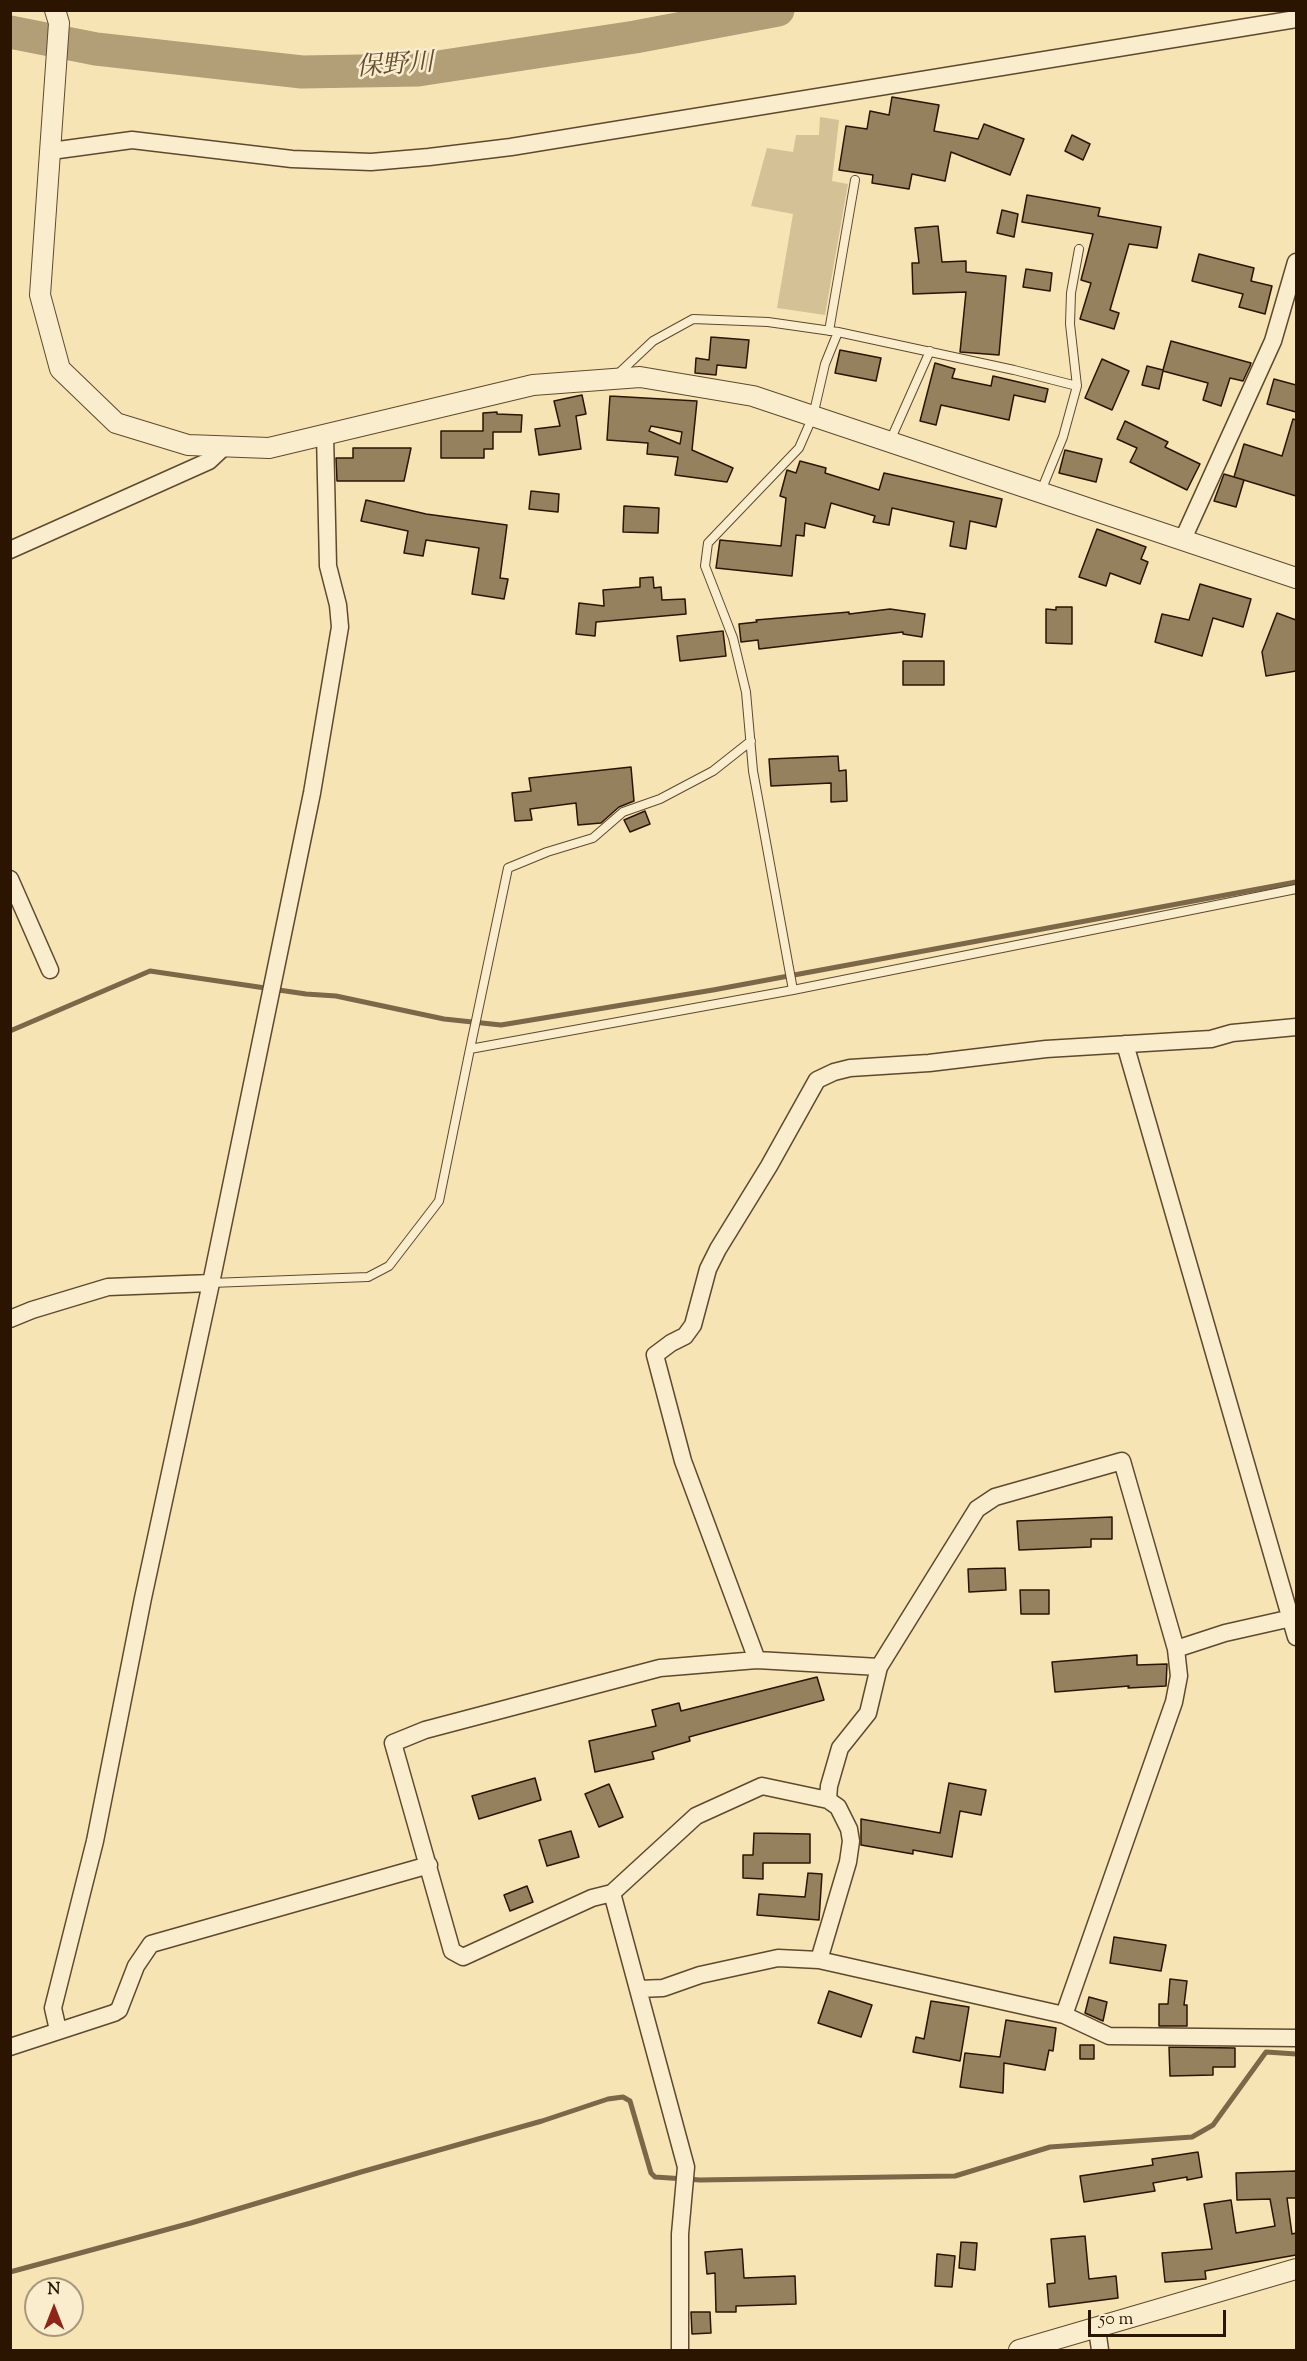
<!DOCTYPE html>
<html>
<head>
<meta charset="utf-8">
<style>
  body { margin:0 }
  #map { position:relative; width:1307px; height:2361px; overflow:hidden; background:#f7e4b4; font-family:"Sorts Mill Goudy",serif }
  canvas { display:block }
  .frame { position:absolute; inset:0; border:12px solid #2b1501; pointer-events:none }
  .north { position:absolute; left:24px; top:2277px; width:60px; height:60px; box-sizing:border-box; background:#faedce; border:2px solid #a7977c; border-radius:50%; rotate:0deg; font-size:16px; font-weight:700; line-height:24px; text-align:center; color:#2b1501 }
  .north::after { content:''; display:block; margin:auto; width:21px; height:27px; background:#8f2418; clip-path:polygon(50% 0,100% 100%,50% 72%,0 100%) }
  .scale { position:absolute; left:1088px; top:2310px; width:138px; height:27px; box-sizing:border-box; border:3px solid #2b1501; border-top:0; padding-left:8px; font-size:18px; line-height:21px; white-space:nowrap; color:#2b1501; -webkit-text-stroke:4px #faedce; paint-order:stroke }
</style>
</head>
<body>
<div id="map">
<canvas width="1307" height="2361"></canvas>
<div class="frame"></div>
<div class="north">N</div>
<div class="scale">50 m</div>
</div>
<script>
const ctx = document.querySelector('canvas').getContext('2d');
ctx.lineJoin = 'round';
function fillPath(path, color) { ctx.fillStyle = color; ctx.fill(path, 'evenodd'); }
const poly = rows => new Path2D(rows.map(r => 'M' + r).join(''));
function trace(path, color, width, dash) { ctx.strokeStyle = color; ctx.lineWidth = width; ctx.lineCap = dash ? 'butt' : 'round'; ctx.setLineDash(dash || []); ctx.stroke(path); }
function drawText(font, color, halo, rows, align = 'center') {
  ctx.font = font + ' "Sorts Mill Goudy","Noto Serif JP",serif'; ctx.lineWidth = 5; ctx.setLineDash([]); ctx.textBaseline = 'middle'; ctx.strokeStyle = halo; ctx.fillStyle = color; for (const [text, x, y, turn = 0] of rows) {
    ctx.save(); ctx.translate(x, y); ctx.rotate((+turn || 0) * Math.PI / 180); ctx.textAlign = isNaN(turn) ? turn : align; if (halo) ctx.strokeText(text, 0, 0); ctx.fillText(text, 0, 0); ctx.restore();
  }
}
fillPath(poly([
  [820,117,839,120,832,181,848,184,825,315,777,308,793,214,751,206,767,148,793,152,796,135,819,135]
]), '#d4c196');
trace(poly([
  [10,1031,150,971,306,994,336,996,444,1019,501,1025,713,990,1296,882],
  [10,2272,191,2223,361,2172,542,2121,608,2099,623,2097,630,2101,651,2173,655,2177,700,2180,955,2176,1050,2147,1192,2137,1213,2125,1266,2052,1296,2054]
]), '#7c6748', 5);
trace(poly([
  [10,32,96,49,302,72,418,70,635,37,778,10]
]), '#b29e77', 33);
const building = poly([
  [892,97,939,105,934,131,978,139,984,124,1024,139,1010,175,951,152,945,181,912,174,909,189,872,183,873,175,839,170,846,126,867,129,870,111,889,115,892,97],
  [1072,135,1090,144,1083,160,1065,151,1072,135],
  [1027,195,1100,208,1098,216,1161,227,1157,248,1129,244,1110,310,1119,313,1114,329,1080,319,1091,283,1081,280,1093,234,1022,222,1027,195],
  [1002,210,1018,214,1014,237,997,233,1002,210],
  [938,226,942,262,966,261,966,272,1006,276,999,355,960,352,966,292,913,294,912,263,919,263,915,228,938,226],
  [1199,254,1254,268,1251,281,1272,286,1265,314,1239,307,1243,294,1192,281,1199,254],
  [1026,269,1052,273,1050,291,1023,287,1026,269],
  [711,337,749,340,746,368,717,365,716,375,695,373,696,358,709,360,711,337],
  [1171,341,1251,363,1250,366,1243,381,1230,378,1221,406,1203,400,1208,383,1163,371,1159,389,1142,385,1147,366,1163,370,1171,341],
  [840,350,881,358,876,381,835,373,840,350],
  [1102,359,1129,371,1112,410,1085,398,1102,359],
  [935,363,955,369,952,378,991,386,993,376,1048,389,1045,402,1014,395,1009,420,941,405,936,425,920,421,935,363],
  [1274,379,1296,385,1296,412,1267,404,1274,379],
  [582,395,586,414,576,416,581,449,539,455,535,429,560,426,554,401,582,395],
  [610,396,697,401,692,450,733,468,727,482,675,475,678,457,647,454,648,443,607,440,610,396],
  [651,426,682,432,680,444,649,431,651,426],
  [497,412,497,414,522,415,521,432,493,432,493,449,484,449,484,458,441,458,441,431,483,431,483,413,497,412],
  [1293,419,1296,420,1296,496,1234,477,1244,444,1282,456,1293,419],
  [1125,421,1168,442,1165,447,1200,464,1187,490,1130,462,1137,448,1117,439,1125,421],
  [353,448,411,448,404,481,337,481,336,458,353,458,353,448],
  [1065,450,1102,459,1096,482,1059,473,1065,450],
  [800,461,826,468,825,473,879,490,884,473,1002,499,996,527,970,521,966,549,950,546,954,522,892,508,889,525,873,522,875,516,831,503,825,528,805,523,804,536,796,535,792,576,716,568,720,540,781,546,786,498,780,496,787,470,796,473,800,461],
  [1224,474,1244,480,1236,507,1214,501,1224,474],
  [531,491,559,494,558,512,529,509,531,491],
  [366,500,426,514,507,525,500,578,508,579,504,599,472,594,479,548,426,540,423,556,404,553,408,531,361,521,366,500],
  [624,506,659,508,658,533,623,532,624,506],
  [1097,529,1146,547,1141,559,1148,562,1140,584,1110,573,1106,586,1079,577,1097,529],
  [653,577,654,588,661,587,662,600,685,599,686,614,596,622,595,636,576,634,579,603,604,606,603,590,640,587,640,578,653,577],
  [1200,584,1251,599,1243,627,1213,618,1202,656,1155,642,1162,614,1189,620,1200,584],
  [1056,607,1072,607,1072,644,1046,643,1046,609,1056,610,1056,607],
  [890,609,925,614,922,637,903,634,903,632,759,649,758,640,741,642,739,624,757,622,756,620,849,612,849,614,890,609],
  [1277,613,1296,620,1296,671,1266,676,1262,652,1277,613],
  [723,631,726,656,680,661,677,636,723,631],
  [903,661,944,661,944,685,903,685,903,661],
  [838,756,839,771,846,770,847,801,831,802,831,783,771,786,769,759,838,756],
  [631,767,634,801,619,807,601,823,578,825,576,803,530,809,532,820,515,821,512,793,531,791,529,778,631,767],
  [645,811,650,824,630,832,624,820,645,811],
  [1112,1517,1112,1539,1091,1539,1091,1547,1019,1550,1017,1521,1112,1517],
  [1005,1568,1006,1590,969,1592,968,1569,1005,1568],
  [1020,1590,1049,1590,1049,1614,1021,1614,1020,1590],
  [1137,1655,1137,1665,1167,1664,1166,1686,1128,1688,1129,1686,1055,1692,1052,1662,1137,1655],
  [817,1677,824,1700,689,1737,690,1741,652,1752,654,1759,595,1772,589,1741,656,1726,652,1710,679,1703,681,1711,817,1677],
  [535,1778,541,1800,479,1819,472,1796,535,1778],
  [949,1783,986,1790,981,1815,960,1811,952,1857,913,1850,913,1854,861,1845,861,1819,940,1833,949,1783],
  [609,1784,623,1817,599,1827,585,1794,609,1784],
  [571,1831,579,1857,547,1866,539,1840,571,1831],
  [754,1833,810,1834,810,1863,763,1863,763,1879,743,1878,743,1855,753,1855,754,1833],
  [808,1873,822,1874,819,1920,757,1915,759,1894,805,1897,808,1873],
  [527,1886,533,1902,510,1911,504,1895,527,1886],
  [1114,1937,1166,1945,1161,1971,1110,1963,1114,1937],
  [1170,1979,1187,1981,1184,2005,1187,2005,1187,2026,1159,2026,1159,2004,1168,2004,1170,1979],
  [829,1991,872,2005,861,2037,818,2023,829,1991],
  [1089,1997,1107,2002,1103,2021,1085,2013,1089,1997],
  [931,2001,969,2007,960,2061,913,2052,916,2037,924,2039,931,2001],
  [1006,2020,1056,2028,1053,2051,1049,2050,1045,2070,1004,2063,1003,2093,960,2087,965,2053,1000,2057,1006,2020],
  [1080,2045,1094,2045,1094,2059,1080,2059,1080,2045],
  [1169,2047,1235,2048,1235,2067,1213,2067,1213,2075,1170,2076,1169,2047],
  [1198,2152,1202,2177,1187,2180,1187,2177,1153,2183,1155,2191,1084,2202,1080,2176,1153,2165,1152,2159,1198,2152],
  [1296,2171,1296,2198,1287,2198,1292,2234,1296,2233,1296,2255,1205,2271,1206,2279,1165,2282,1162,2253,1212,2249,1204,2204,1231,2200,1236,2233,1275,2226,1270,2199,1237,2200,1236,2173,1296,2171],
  [1085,2236,1089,2279,1116,2276,1118,2298,1049,2307,1047,2284,1055,2283,1051,2239,1085,2236],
  [961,2242,977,2243,975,2270,959,2268,961,2242],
  [742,2249,744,2278,795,2276,796,2304,736,2306,736,2312,716,2312,715,2273,707,2274,705,2252,742,2249],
  [937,2254,955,2256,952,2287,935,2286,937,2254],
  [691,2312,710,2312,711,2333,692,2334,691,2312]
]);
fillPath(building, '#95815e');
trace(building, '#2b1501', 1.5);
const service = poly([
  [829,331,855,180],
  [618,374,653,341,693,319,768,322,838,332,1014,370,1077,386],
  [890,441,930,351],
  [1041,491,1063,437,1077,386,1070,324,1071,293,1079,249],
  [793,990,753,771,746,692,733,638,705,566,708,543,799,448,813,416,825,364,838,332],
  [470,1049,508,868,547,852,593,838,623,812,660,799,713,771,751,741],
  [211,1283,368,1277,389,1266,439,1201,470,1049,793,990,1296,889]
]);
const minor = poly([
  [51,151,132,140,292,159,371,162,429,157,511,147,1296,19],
  [1183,539,1273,341,1296,262],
  [10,550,209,461,225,446],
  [10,879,50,970],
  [1125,1044,1296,1637],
  [10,1319,32,1310,108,1287,211,1283],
  [1176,1649,1225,1633,1296,1617],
  [757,1660,683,1461,655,1355,671,1343,685,1336,693,1325,708,1269,718,1249,769,1166,817,1080,834,1072,850,1068,929,1063,1046,1049,1211,1039,1232,1033,1296,1027],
  [828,1800,829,1786,840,1748,868,1713,879,1667,977,1509,995,1497,1122,1461,1176,1649,1179,1676,1174,1702,1064,2015],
  [612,1893,686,2167,680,2234,680,2350],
  [819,1960,848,1862,851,1841,849,1829,838,1807,828,1800,762,1786,696,1816,612,1893,592,1898,463,1957,452,1951,393,1743,425,1730,660,1668,757,1660,879,1667],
  [639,1989,663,1988,700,1975,778,1958,819,1960,1064,2015,1109,2036,1296,2038],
  [58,2030,53,2008,95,1841,143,1598,211,1283,312,793,340,627,338,605,328,566,325,434],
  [10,2047,114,2013,119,2010,136,1966,151,1944,429,1865],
  [1097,2329,1100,2350]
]);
const tertiary = poly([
  [55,10,59,23,40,295,60,369,116,423,188,445,269,448,533,385,640,377,753,396,1296,578],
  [1019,2350,1296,2269]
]);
trace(service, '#5e492e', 10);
trace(minor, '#5e492e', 19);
trace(tertiary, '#5e492e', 22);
trace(service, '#faedce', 8);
trace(minor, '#faedce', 16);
trace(tertiary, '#faedce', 20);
drawText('italic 26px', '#614c30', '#faedce', [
  ["保野川",395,68,-4]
]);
</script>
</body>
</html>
